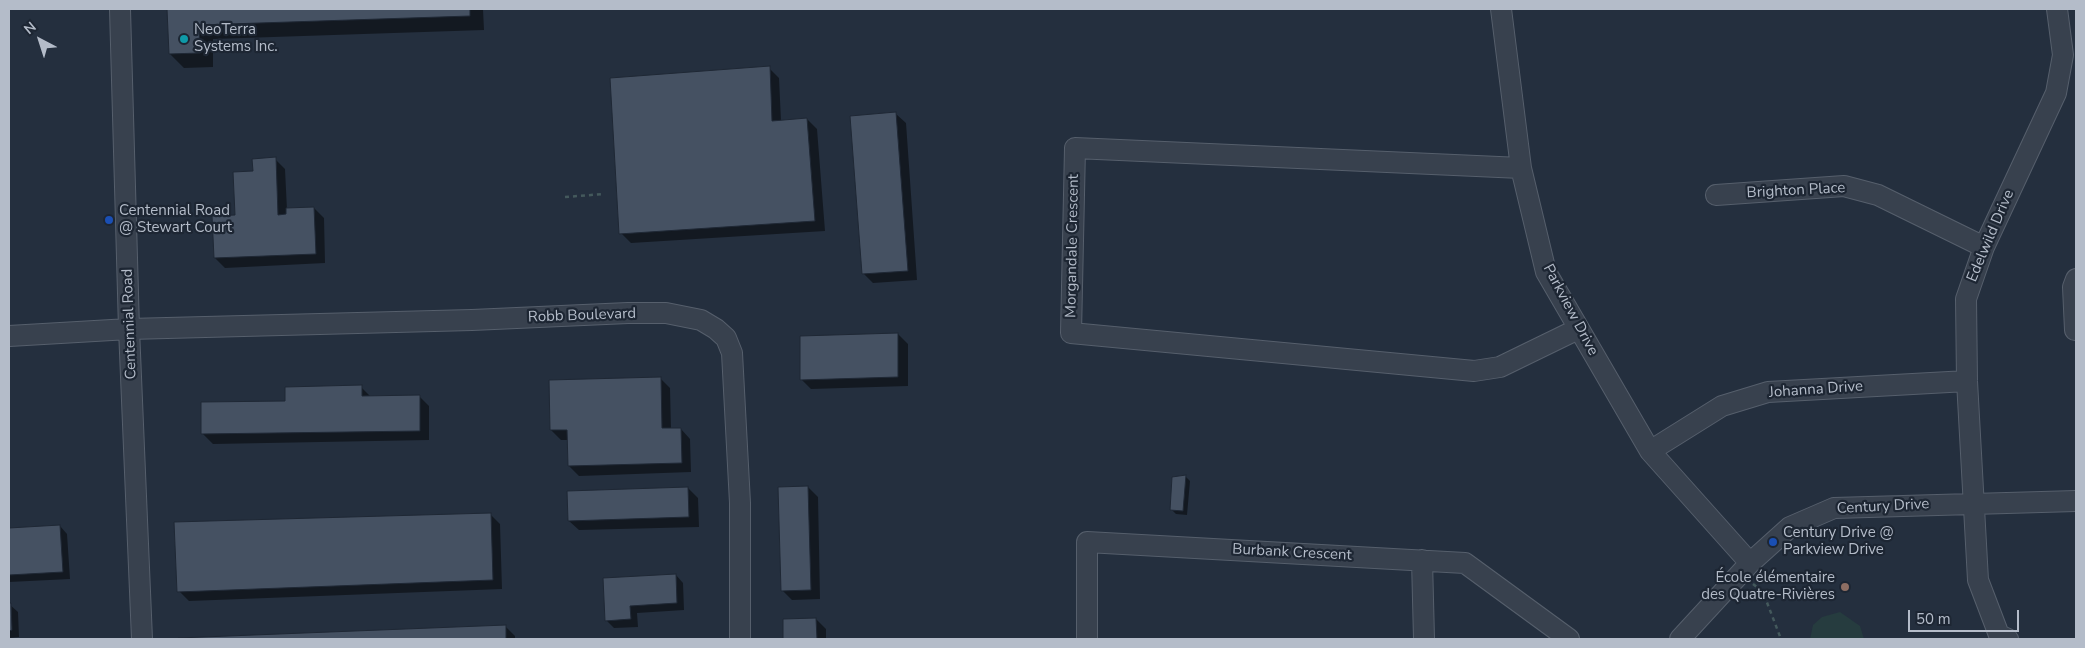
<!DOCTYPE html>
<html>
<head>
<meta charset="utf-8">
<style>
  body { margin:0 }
  #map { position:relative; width:2085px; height:648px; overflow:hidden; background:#242f3e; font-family:"Nunito Sans",sans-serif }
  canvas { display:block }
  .frame { position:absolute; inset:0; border:10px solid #b4bcc9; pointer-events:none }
  .north { position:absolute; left:15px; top:15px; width:50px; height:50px; -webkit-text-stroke:4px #1d2633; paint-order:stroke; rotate:320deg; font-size:14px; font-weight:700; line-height:20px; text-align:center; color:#b4bcc9 }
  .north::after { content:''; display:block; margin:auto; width:18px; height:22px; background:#b4bcc9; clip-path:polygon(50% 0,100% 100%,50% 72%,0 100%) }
  .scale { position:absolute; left:1908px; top:610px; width:111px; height:22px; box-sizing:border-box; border:2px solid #b4bcc9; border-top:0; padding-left:6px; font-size:15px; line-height:18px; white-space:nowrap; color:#b4bcc9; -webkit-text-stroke:4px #1d2633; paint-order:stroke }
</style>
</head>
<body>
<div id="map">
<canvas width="2085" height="648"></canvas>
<div class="frame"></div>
<div class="north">N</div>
<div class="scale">50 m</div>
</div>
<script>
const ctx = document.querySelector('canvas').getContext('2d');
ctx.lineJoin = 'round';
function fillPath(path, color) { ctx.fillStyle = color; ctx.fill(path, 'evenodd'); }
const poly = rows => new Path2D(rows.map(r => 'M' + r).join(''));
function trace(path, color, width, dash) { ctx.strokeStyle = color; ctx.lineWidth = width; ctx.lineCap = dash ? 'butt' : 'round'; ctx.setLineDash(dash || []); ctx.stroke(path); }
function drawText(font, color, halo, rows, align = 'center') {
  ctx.font = font + ' "Nunito Sans",sans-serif'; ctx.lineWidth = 4.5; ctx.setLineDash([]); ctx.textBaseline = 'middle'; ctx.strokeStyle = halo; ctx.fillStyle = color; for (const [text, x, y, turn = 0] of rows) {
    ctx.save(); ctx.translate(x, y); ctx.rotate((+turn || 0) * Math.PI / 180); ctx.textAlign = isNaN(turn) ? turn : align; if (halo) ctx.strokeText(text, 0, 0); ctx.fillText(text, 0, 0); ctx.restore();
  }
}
fillPath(poly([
  [1840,612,1860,626,1864,639,1810,639,1813,625,1822,617]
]), '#263c3f');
fillPath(poly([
  [168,9,483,9,484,30,213,39,213,67,184,68,170,54],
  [769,68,779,78,781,121,807,119,817,129,825,231,631,243,621,233],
  [896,114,906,123,917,280,873,283,863,273],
  [275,159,285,169,287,210,314,208,324,218,325,263,225,268,215,258,236,216,254,172],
  [898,334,908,344,908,386,811,389,801,379],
  [660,378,670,388,671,429,681,429,690,439,691,472,579,476,569,466,568,440,561,440,551,430],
  [361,387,371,397,419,396,429,406,429,440,213,444,203,434,286,402],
  [1186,477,1190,481,1187,515,1176,514,1171,509],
  [808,487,818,497,820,599,792,600,782,590],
  [688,488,698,498,699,527,579,530,569,521],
  [490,514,500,524,502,589,189,601,179,591],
  [60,526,67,534,70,579,9,582,9,529],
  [676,575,683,583,684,610,637,613,638,627,614,628,606,620],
  [9,604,18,612,19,637,9,638],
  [816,619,826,629,826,639,785,639,784,621],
  [505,626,515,636,515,639,179,639]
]), '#0007');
const building = poly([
  [167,9,470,9,470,16,199,25,200,53,169,54,167,9],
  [770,66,772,121,807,118,815,221,619,234,610,78,770,66],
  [896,112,908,271,862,274,850,116,896,112],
  [276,157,278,215,286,214,286,208,314,207,316,254,214,258,212,216,235,215,233,172,253,171,252,159,276,157],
  [898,333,898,377,800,380,800,336,898,333],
  [661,377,662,428,681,428,682,463,568,466,567,430,550,430,549,380,661,377],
  [362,385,362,396,420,395,420,431,201,434,201,402,285,401,285,387,362,385],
  [1186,475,1183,511,1170,510,1172,477,1186,475],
  [808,486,811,590,781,591,778,487,808,486],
  [688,487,689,517,568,521,567,491,688,487],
  [491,513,493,580,177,592,174,522,491,513],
  [60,525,63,572,9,575,9,528,60,525],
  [676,574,677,603,630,606,631,619,605,621,603,578,676,574],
  [9,603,11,603,12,630,9,631,9,603],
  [816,618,817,639,783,639,783,619,816,618],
  [506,625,506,639,178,639,178,638,506,625]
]);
fillPath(building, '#455162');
trace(building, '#1f2835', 1);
const minor = poly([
  [120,9,129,329,142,639],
  [1501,9,1521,168,1546,272,1650,451,1750,563],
  [1521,168,1075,148,1071,333,1474,371,1500,367,1578,329],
  [1716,195,1844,186,1878,195,1984,247],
  [2075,330,2073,287,2076,279],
  [9,336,129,329,472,320,628,313,666,313,701,320,716,329,726,338,732,353,740,503,740,639],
  [1650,451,1722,406,1768,392,1967,381],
  [1422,560,1424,639],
  [1087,639,1087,542,1465,563,1569,639],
  [1680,639,1750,563,1790,527,1834,508,2076,501],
  [2008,639,1999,635,1978,580,1967,381,1966,299,1984,247,2056,93,2063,55,2057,9]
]);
trace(minor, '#565f6c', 22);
trace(poly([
  [565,197,604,194],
  [1753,584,1763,592,1781,639]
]), '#44595c', 2.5, [4, 4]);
trace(minor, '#38414e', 20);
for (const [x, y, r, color] of [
  [184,39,5,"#0f9aa8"],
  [109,220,5,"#1a4fb4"],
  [1773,542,5,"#1a4fb4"],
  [1845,587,5,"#8d6e63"]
]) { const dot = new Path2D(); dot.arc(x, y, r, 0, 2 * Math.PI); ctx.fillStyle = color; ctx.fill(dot); trace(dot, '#1d2633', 2); }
drawText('15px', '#b4bcc9', '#1d2633', [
  ["NeoTerra",194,30],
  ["Systems Inc.",194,47],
  ["Centennial Road",119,211],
  ["@ Stewart Court",119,228],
  ["Century Drive @",1783,533],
  ["Parkview Drive",1783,550],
  ["École élémentaire",1835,578,"right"],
  ["des Quatre-Rivières",1835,595,"right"]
], 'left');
drawText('15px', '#b4bcc9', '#1d2633', [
  ["Brighton Place",1796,191,-3],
  ["Edelwild Drive",1991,236,-67],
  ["Morgandale Crescent",1073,246,-89],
  ["Parkview Drive",1570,310,62],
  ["Robb Boulevard",582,316,-2],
  ["Centennial Road",130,324,-92],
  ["Johanna Drive",1816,390,-4],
  ["Century Drive",1883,507,-3],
  ["Burbank Crescent",1292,553,3]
]);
</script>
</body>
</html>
